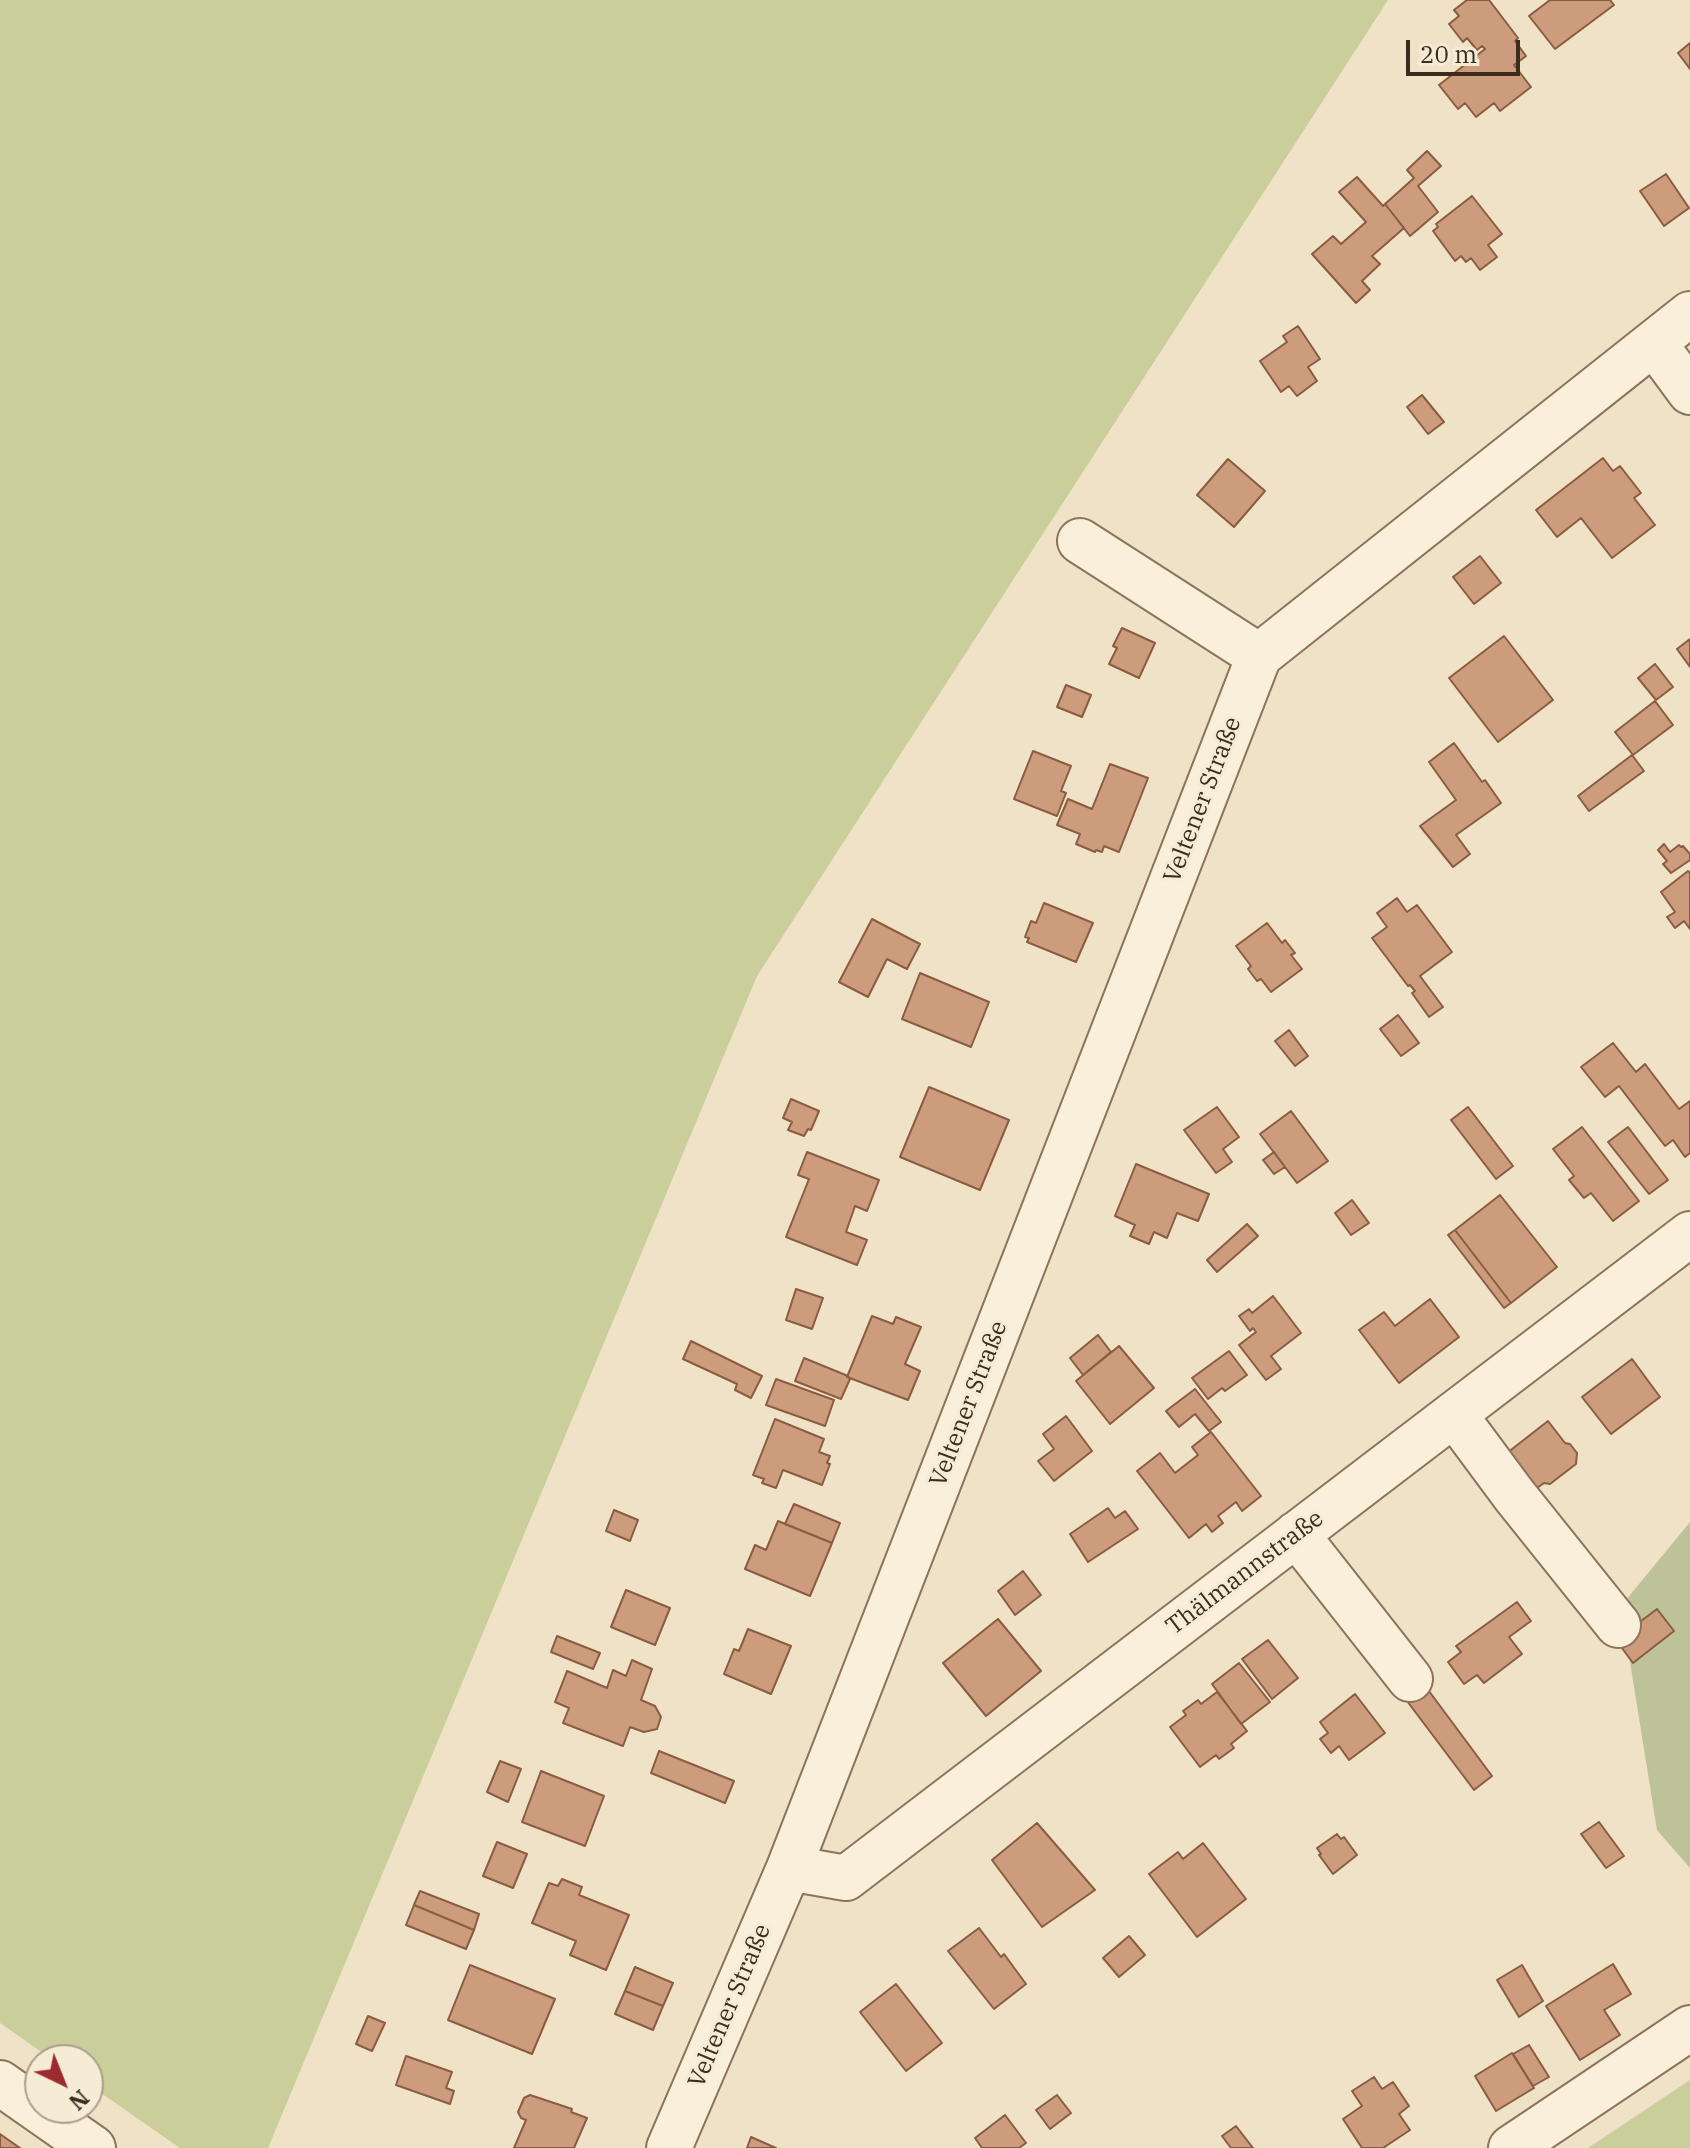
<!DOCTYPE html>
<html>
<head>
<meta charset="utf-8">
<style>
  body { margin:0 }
  #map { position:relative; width:1690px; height:2148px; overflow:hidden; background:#efe2c6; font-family:"IBM Plex Serif",serif }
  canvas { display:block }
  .north { position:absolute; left:24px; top:2044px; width:80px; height:80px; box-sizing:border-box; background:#f6ecd6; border:2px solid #ab9f8d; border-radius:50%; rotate:137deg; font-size:22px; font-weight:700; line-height:32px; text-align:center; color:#3b2c1f }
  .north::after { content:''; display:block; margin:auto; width:28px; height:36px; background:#9b2b2e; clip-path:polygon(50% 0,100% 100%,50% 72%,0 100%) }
  .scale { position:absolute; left:1406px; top:40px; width:114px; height:36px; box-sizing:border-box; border:4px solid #3b2c1f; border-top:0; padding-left:10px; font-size:24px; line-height:28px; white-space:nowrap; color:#3b2c1f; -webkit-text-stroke:6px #f6ecd6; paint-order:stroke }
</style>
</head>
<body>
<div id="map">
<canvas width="1690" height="2148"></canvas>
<div class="north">N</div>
<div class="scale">20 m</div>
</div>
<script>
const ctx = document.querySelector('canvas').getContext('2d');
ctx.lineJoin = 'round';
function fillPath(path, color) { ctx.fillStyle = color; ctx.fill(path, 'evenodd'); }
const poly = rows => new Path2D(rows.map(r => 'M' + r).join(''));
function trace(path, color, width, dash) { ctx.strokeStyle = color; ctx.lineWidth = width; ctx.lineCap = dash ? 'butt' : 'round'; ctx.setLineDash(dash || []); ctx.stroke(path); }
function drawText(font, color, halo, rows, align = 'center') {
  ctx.font = font + ' "IBM Plex Serif",serif'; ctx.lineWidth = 6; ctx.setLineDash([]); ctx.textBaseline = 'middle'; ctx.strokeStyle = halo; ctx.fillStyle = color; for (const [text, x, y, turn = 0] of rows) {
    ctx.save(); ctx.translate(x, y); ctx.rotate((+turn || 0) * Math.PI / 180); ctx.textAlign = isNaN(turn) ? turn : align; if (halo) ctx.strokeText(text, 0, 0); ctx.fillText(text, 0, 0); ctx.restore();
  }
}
fillPath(poly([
  [0,0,1388,0,757,976,268,2148,180,2148,88,2084,88,2060,53,2060,0,2023],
  [1690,2080,1690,2148,1588,2148]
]), '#c9ce9a');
fillPath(poly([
  [1690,1522,1690,1868,1657,1830,1621,1606]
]), '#bec299');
const building = poly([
  [1467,0,1489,0,1518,38,1515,41,1526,56,1514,65,1531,87,1500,111,1494,103,1476,117,1465,103,1458,109,1439,85,1485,49,1482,46,1477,50,1467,38,1463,42,1449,24,1459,16,1454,10,1467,0],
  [1550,0,1610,0,1614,5,1555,49,1529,16,1550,0],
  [1690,43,1690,69,1678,53,1690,43],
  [1427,151,1441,166,1418,186,1438,212,1410,236,1385,204,1414,178,1407,170,1427,151],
  [1666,174,1689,208,1664,226,1640,191,1666,174],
  [1357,177,1383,206,1385,204,1404,228,1372,256,1380,264,1362,281,1370,290,1356,303,1312,254,1333,236,1341,244,1366,222,1339,192,1357,177],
  [1472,196,1502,234,1488,245,1497,257,1480,270,1471,258,1466,262,1461,256,1455,261,1433,231,1438,227,1436,224,1472,196],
  [1298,326,1320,359,1308,367,1317,381,1297,396,1289,386,1281,392,1260,361,1287,342,1283,336,1298,326],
  [1422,395,1444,422,1428,434,1407,407,1422,395],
  [1603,458,1613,471,1620,466,1641,493,1634,498,1655,525,1612,558,1581,518,1557,537,1536,510,1603,458],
  [1228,459,1265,491,1234,527,1197,495,1228,459],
  [1480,556,1501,583,1474,604,1453,577,1480,556],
  [1122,628,1155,643,1139,678,1109,664,1117,648,1113,646,1122,628],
  [1504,636,1553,700,1498,742,1449,678,1504,636],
  [1690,639,1690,667,1677,649,1690,639],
  [1655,664,1673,687,1656,700,1638,678,1655,664],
  [1066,685,1091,695,1082,717,1057,707,1066,685],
  [1655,701,1673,725,1633,755,1615,732,1655,701],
  [1454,743,1482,782,1485,780,1501,803,1456,835,1470,854,1453,867,1420,826,1456,800,1429,762,1454,743],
  [1033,751,1071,766,1061,791,1066,793,1057,816,1014,799,1033,751],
  [1632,755,1644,771,1589,811,1578,796,1632,755],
  [1110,764,1148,778,1119,852,1104,846,1102,852,1096,850,1095,852,1076,844,1080,834,1057,825,1068,799,1092,809,1110,764],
  [1664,844,1670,852,1679,845,1681,847,1683,846,1690,854,1690,860,1671,873,1663,864,1667,861,1658,850,1664,844],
  [1688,871,1690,873,1690,929,1684,921,1675,928,1667,917,1675,912,1661,892,1688,871],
  [1397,898,1407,912,1417,905,1452,952,1420,976,1443,1007,1429,1017,1412,993,1415,991,1410,985,1408,986,1372,938,1387,927,1377,913,1397,898],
  [1044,903,1093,923,1076,962,1027,942,1029,938,1025,937,1031,921,1036,923,1044,903],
  [872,919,920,944,907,969,887,959,868,997,839,982,872,919],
  [1267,923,1282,943,1285,940,1295,953,1291,955,1302,969,1271,992,1261,979,1257,981,1248,969,1251,966,1236,946,1267,923],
  [920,973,989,1002,971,1047,902,1019,920,973],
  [1398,1015,1419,1043,1401,1056,1380,1029,1398,1015],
  [1289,1030,1308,1056,1295,1066,1275,1041,1289,1030],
  [1613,1043,1636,1072,1645,1064,1679,1109,1690,1101,1690,1153,1685,1157,1673,1140,1665,1146,1619,1086,1605,1097,1581,1067,1613,1043],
  [929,1087,1009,1120,980,1190,900,1157,929,1087],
  [791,1099,819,1111,811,1130,808,1129,804,1136,788,1130,792,1122,783,1118,791,1099],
  [1217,1107,1239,1137,1223,1149,1232,1162,1216,1173,1184,1130,1217,1107],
  [1468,1107,1513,1166,1496,1179,1451,1120,1468,1107],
  [1291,1111,1328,1161,1297,1183,1260,1134,1291,1111],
  [1582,1127,1639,1201,1613,1221,1591,1193,1584,1198,1569,1180,1574,1176,1553,1149,1582,1127],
  [1628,1127,1668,1180,1649,1194,1608,1142,1628,1127],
  [807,1152,879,1180,867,1211,855,1206,846,1232,867,1240,857,1265,786,1237,809,1179,798,1175,807,1152],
  [1274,1152,1285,1167,1274,1174,1263,1160,1274,1152],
  [1136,1164,1209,1194,1198,1221,1177,1213,1167,1238,1154,1232,1149,1244,1130,1236,1135,1225,1115,1216,1136,1164],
  [1500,1195,1557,1267,1511,1303,1455,1230,1500,1195],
  [1352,1200,1369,1223,1351,1235,1335,1213,1352,1200],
  [1247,1224,1258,1236,1217,1272,1207,1260,1247,1224],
  [1455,1230,1511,1303,1504,1308,1448,1235,1455,1230],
  [796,1289,823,1298,812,1329,786,1320,796,1289],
  [1273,1296,1301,1333,1271,1356,1281,1369,1266,1380,1239,1345,1256,1332,1253,1328,1250,1331,1239,1316,1249,1309,1252,1313,1273,1296],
  [1430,1299,1459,1337,1399,1383,1359,1330,1384,1312,1395,1326,1430,1299],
  [872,1316,893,1324,896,1317,921,1327,905,1364,920,1371,908,1400,847,1377,872,1316],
  [1098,1335,1111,1352,1083,1375,1070,1358,1098,1335],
  [691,1341,762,1376,751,1398,735,1390,737,1384,683,1359,691,1341],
  [1119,1346,1154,1388,1110,1424,1076,1381,1119,1346],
  [1229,1351,1247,1375,1225,1391,1222,1388,1208,1399,1192,1378,1229,1351],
  [804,1358,848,1376,850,1379,841,1399,795,1381,804,1358],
  [1632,1359,1660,1397,1611,1434,1582,1397,1632,1359],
  [776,1379,834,1400,825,1426,766,1405,776,1379],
  [1195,1389,1221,1422,1209,1431,1195,1414,1179,1427,1166,1411,1195,1389],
  [1066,1416,1092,1451,1054,1481,1038,1461,1054,1449,1043,1434,1066,1416],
  [775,1419,824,1439,819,1452,830,1456,827,1463,830,1464,822,1485,783,1470,776,1488,762,1483,764,1479,753,1475,775,1419],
  [1548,1421,1565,1443,1570,1444,1577,1453,1576,1464,1550,1484,1544,1483,1526,1496,1498,1460,1548,1421],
  [1211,1432,1261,1496,1242,1511,1236,1502,1218,1516,1223,1523,1212,1532,1206,1524,1189,1538,1137,1471,1160,1453,1175,1473,1198,1455,1192,1447,1211,1432],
  [794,1504,840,1523,832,1543,785,1524,794,1504],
  [1108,1508,1115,1518,1125,1511,1138,1529,1088,1562,1070,1534,1108,1508],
  [614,1510,638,1520,630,1541,606,1531,614,1510],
  [778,1521,832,1543,810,1596,745,1569,755,1545,766,1550,778,1521],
  [1023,1571,1041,1595,1015,1615,998,1591,1023,1571],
  [626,1590,670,1608,655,1645,611,1627,626,1590],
  [1517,1602,1531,1621,1509,1637,1522,1654,1484,1683,1477,1675,1464,1684,1448,1662,1461,1652,1456,1646,1517,1602],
  [1657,1609,1674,1631,1633,1663,1616,1640,1657,1609],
  [998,1619,1041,1671,986,1716,943,1663,998,1619],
  [748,1629,791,1646,771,1694,724,1674,734,1649,739,1651,748,1629],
  [557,1636,600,1653,593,1669,551,1652,557,1636],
  [1268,1640,1298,1678,1272,1699,1242,1659,1268,1640],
  [632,1660,652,1669,641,1700,655,1706,661,1717,657,1729,644,1732,630,1727,623,1746,563,1723,569,1708,555,1702,567,1671,607,1688,613,1670,626,1676,632,1660],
  [1239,1663,1270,1702,1241,1724,1212,1684,1239,1663],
  [1423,1683,1492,1776,1474,1790,1404,1697,1423,1683],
  [1217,1692,1247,1731,1231,1744,1234,1748,1219,1759,1216,1755,1200,1767,1170,1727,1186,1715,1183,1711,1198,1700,1201,1704,1217,1692],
  [1355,1694,1385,1733,1349,1760,1339,1746,1331,1753,1320,1739,1328,1733,1320,1722,1355,1694],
  [659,1751,734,1781,725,1803,651,1773,659,1751],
  [500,1761,521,1769,508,1802,487,1792,500,1761],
  [541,1771,604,1796,585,1846,522,1822,541,1771],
  [1599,1822,1624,1856,1606,1868,1581,1834,1599,1822],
  [1037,1823,1095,1890,1042,1927,992,1860,1037,1823],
  [1337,1834,1341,1839,1344,1837,1357,1855,1333,1874,1319,1855,1321,1854,1317,1848,1337,1834],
  [497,1842,527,1854,513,1888,483,1876,497,1842],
  [1203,1843,1246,1899,1197,1937,1149,1874,1178,1852,1183,1859,1203,1843],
  [562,1879,582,1887,579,1895,629,1915,606,1970,570,1955,576,1941,532,1923,549,1883,558,1886,562,1879],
  [420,1891,479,1914,474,1930,414,1905,420,1891],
  [414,1905,474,1930,466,1949,406,1925,414,1905],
  [979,1928,1001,1957,1004,1954,1026,1984,994,2009,948,1951,979,1928],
  [1129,1936,1145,1955,1119,1977,1103,1958,1129,1936],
  [1613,1964,1631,1994,1604,2010,1620,2035,1580,2060,1546,2006,1613,1964],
  [470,1965,555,1999,532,2054,448,2020,470,1965],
  [1522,1965,1543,2001,1519,2017,1497,1980,1522,1965],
  [635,1967,673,1983,663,2006,625,1991,635,1967],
  [896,1984,942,2043,906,2071,860,2012,896,1984],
  [625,1991,663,2006,653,2030,615,2014,625,1991],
  [368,2016,385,2023,372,2051,356,2044,368,2016],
  [1529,2045,1549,2077,1533,2086,1513,2054,1529,2045],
  [1512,2053,1534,2088,1496,2111,1475,2076,1512,2053],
  [406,2056,452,2072,446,2088,454,2091,450,2104,396,2085,406,2056],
  [1374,2077,1382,2089,1393,2082,1409,2106,1399,2114,1410,2130,1383,2148,1362,2148,1343,2119,1362,2106,1352,2091,1374,2077],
  [530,2095,572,2109,571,2112,587,2118,574,2148,514,2148,526,2120,521,2118,518,2112,524,2098,530,2095],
  [1057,2095,1071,2113,1050,2129,1036,2110,1057,2095],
  [1005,2115,1026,2143,1019,2148,982,2148,975,2138,1005,2115],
  [1236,2126,1253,2148,1231,2148,1222,2136,1236,2126],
  [0,2134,20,2148,0,2148,0,2134],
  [751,2137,776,2148,747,2148,751,2137]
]);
fillPath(building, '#cd9c7c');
trace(building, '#8a5c41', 2);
const minor = poly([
  [1654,343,1690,392],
  [1080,541,1259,656],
  [1454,1414,1514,1495,1618,1625],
  [1296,1534,1410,1679],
  [789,1868,846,1878,1690,1234],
  [0,2083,93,2148],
  [669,2148,789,1868,1259,656,1690,314],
  [1511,2148,1690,2028]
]);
trace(minor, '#8b745b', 48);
trace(minor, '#f9efda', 44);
drawText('24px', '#3b2c1f', '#f6ecd6', [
  ["Veltener Straße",1203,800,-69],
  ["Veltener Straße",969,1404,-69],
  ["Thälmannstraße",1245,1573,-37],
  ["Veltener Straße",730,2006,-67]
]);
</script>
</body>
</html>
